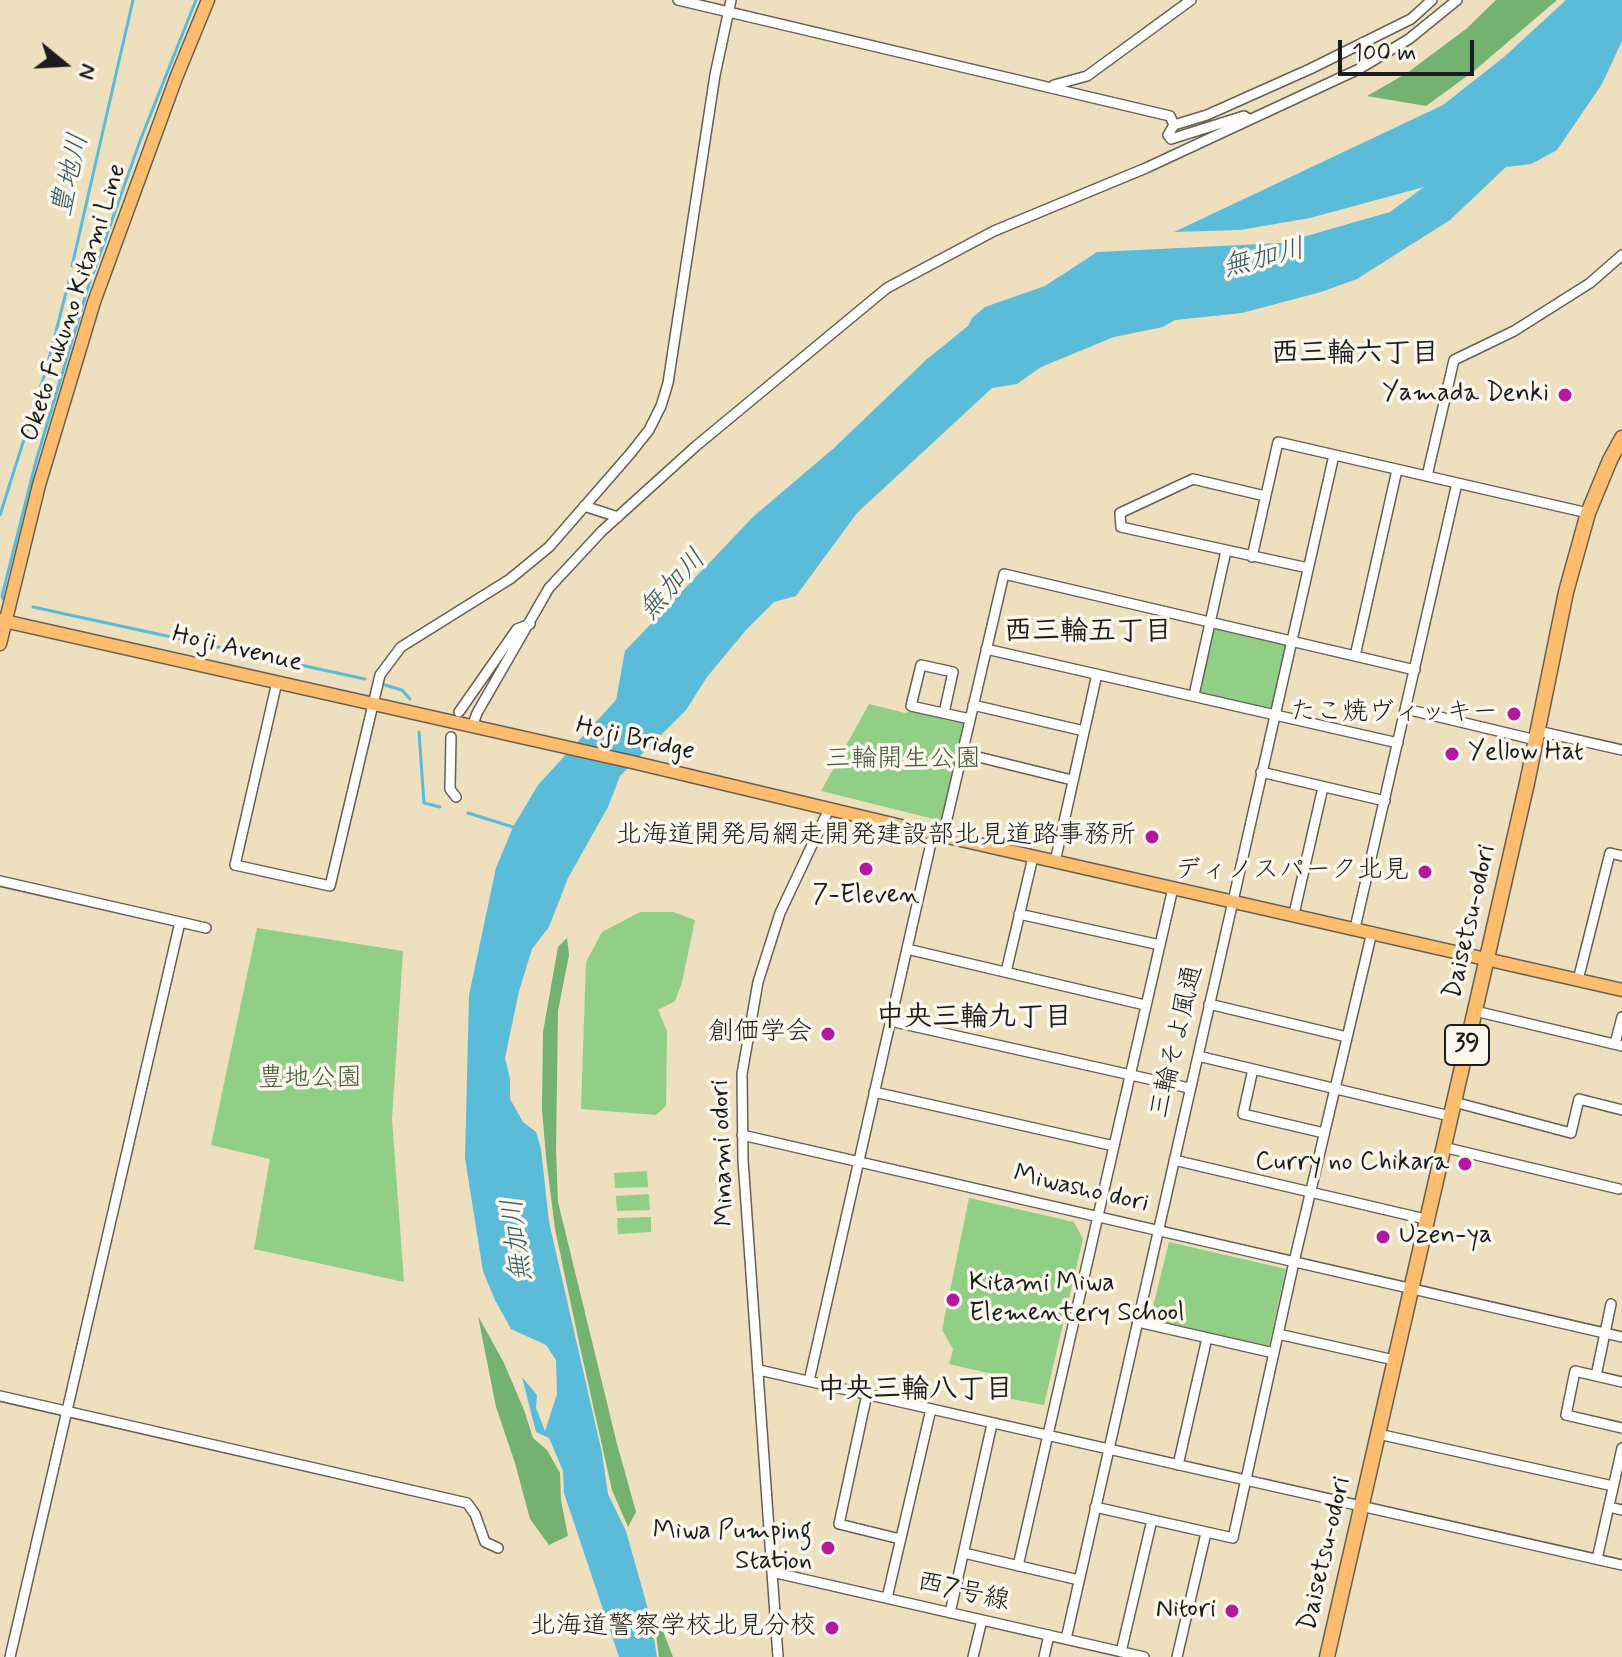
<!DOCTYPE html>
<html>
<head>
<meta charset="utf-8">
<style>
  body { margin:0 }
  #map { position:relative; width:1622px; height:1657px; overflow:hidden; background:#eedfbe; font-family:Mynerve,sans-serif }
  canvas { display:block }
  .north { position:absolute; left:24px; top:24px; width:80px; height:80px; -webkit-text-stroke:6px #fbf7ec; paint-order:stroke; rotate:108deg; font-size:22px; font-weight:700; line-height:32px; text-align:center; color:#1c1c1c }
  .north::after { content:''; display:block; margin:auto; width:28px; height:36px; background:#1c1c1c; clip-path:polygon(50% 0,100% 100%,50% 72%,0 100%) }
  .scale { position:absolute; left:1338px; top:40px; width:136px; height:36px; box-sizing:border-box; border:4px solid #1c1c1c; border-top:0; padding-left:10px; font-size:24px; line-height:28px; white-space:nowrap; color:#1c1c1c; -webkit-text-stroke:6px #fbf7ec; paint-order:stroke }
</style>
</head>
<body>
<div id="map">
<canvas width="1622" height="1657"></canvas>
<div class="north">N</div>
<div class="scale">100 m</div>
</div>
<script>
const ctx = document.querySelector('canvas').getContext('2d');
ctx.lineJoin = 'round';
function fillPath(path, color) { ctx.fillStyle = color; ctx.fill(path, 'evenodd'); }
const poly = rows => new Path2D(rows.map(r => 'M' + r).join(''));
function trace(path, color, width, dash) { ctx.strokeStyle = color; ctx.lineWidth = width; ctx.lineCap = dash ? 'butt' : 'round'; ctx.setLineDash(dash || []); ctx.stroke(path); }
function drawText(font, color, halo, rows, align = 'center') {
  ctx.font = font + ' Mynerve,"Klee One",sans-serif'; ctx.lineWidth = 7; ctx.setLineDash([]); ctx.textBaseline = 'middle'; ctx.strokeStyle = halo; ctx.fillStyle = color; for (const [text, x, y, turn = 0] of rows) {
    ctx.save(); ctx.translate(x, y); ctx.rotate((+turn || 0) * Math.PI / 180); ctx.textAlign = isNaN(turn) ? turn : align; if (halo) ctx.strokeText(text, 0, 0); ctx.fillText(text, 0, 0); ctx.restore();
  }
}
fillPath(poly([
  [1212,628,1287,645,1271,710,1198,693],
  [869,704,905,713,913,710,964,722,942,821,821,791],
  [640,912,673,912,695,920,682,982,675,1001,658,1010,667,1031,666,1106,656,1115,581,1109,586,962,602,932],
  [257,928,403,951,392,1119,404,1282,254,1249,270,1159,211,1145],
  [647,1171,648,1187,615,1188,614,1173],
  [649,1194,650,1210,617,1211,616,1196],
  [969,1198,1074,1222,1083,1239,1044,1405,1005,1398,1010,1378,949,1364,953,1349,942,1330],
  [651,1217,651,1232,618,1234,617,1218],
  [1169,1242,1286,1269,1269,1346,1150,1319]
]), '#90cf85');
fillPath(poly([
  [1496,0,1557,0,1474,71,1426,106,1367,96,1407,73,1466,29],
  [567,938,569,955,558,1011,556,1150,558,1202,617,1444,636,1512,628,1527,612,1490,580,1347,555,1229,546,1157,542,1109,543,1032,558,947],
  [478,1316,504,1363,524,1410,533,1438,547,1450,560,1473,561,1500,568,1536,549,1545,530,1519,515,1463,496,1407],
  [661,1626,673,1657,659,1657,655,1627]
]), '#74b272');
fillPath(poly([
  [1566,0,1622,0,1622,41,1602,84,1557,150,1531,164,1506,167,1450,220,1357,279,1321,292,1242,313,1175,320,1163,327,1114,337,1041,367,1017,384,992,388,857,513,796,596,774,602,746,630,707,677,686,710,620,776,608,807,568,878,549,927,532,949,519,991,505,1058,510,1079,510,1099,523,1122,536,1132,541,1149,549,1222,602,1453,608,1494,626,1531,651,1620,657,1657,619,1657,564,1493,563,1471,549,1438,536,1432,522,1377,537,1395,536,1408,545,1431,557,1394,556,1360,546,1345,511,1329,495,1300,483,1271,465,1158,469,995,496,868,513,827,538,785,616,700,625,651,754,516,834,448,926,360,968,326,972,318,985,307,1045,286,1097,252,1282,243,1390,212,1424,187,1310,218,1240,230,1174,232,1443,105,1504,57]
]), '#5bbcd9');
trace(poly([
  [72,266,133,0],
  [93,274,140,141,196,0],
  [0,515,46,370,70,277],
  [4,600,2,596,36,461,90,281],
  [33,607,365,679],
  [385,685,402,690,410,699],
  [419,732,424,803,440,807],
  [468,813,513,827]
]), '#5bbcd9', 3);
const minor = poly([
  [678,0,1170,116,1174,125,1168,135,1171,139,1244,116,1249,119],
  [1054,85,1087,76,1191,0],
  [1174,125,1207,115,1310,69,1411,19,1432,0],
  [1427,476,1454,360,1514,331,1590,283,1622,255],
  [1265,496,1193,479,1120,513,1121,527,1308,568],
  [584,506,618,517],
  [1252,557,1278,442,1588,513],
  [986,649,1398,743],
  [1355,656,1397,470],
  [277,682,235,865,330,886,380,675,401,647,510,579,549,547,630,454,649,430,661,406,668,383,715,75,731,0],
  [1194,695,1226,551],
  [973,705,1084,731],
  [1406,709,1536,740],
  [459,712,517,629,530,624],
  [944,713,953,672,921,665,911,706,970,719],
  [472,727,477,713,549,588,602,531,696,446,887,288,994,231,1146,168,1359,69,1409,39,1457,0],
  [1538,731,1622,750],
  [451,737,450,789,456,797],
  [962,753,1072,780],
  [1261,772,1385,801],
  [943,836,1004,574,1415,670],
  [1055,862,1097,674],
  [0,881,180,922,10,1657],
  [1019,914,1160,945],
  [1294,914,1323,787],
  [180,922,206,928],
  [1355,928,1457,483],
  [907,949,1145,1005],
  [1006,972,1033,857],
  [1578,980,1610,853,1622,856],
  [1209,1004,1347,1037],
  [1475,1011,1622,1046],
  [890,1021,1189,1088],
  [1615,1044,1622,1017],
  [1198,1056,1450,1116],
  [1253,1069,1243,1114,1324,1133],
  [874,1092,1114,1146],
  [1454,1102,1571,1133,1579,1099,1622,1110],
  [742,1135,1622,1337],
  [1443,1147,1619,1189],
  [1174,1160,1425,1219],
  [1138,1322,1274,1353],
  [1278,1334,1394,1360],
  [759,1370,1622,1565],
  [1596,1376,1611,1304],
  [809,1381,933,834],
  [1622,1382,1575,1371,1566,1415,1622,1428],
  [867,1394,839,1524,900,1539],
  [0,1396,467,1503,475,1514,485,1542,498,1548],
  [1378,1434,1613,1486],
  [1178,1465,1207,1338],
  [1095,1507,1233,1538,1294,1262,1372,932],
  [1609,1507,1622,1510],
  [964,1553,1079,1580],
  [1597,1559,1622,1448],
  [1018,1566,1173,888],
  [772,1572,1144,1657],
  [887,1598,931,1409],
  [950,1613,992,1424],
  [1066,1639,1334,455],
  [1121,1652,1152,1520],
  [778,1657,743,1160,742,1074,758,982,780,913,829,809],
  [973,1657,982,1620],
  [1044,1657,1049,1635],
  [1177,1657,1206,1533]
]);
const major = poly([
  [0,620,632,762,943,836,1622,990],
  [0,644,39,485,94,302,176,78,208,0]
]);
const highway = poly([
  [1327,1657,1527,783,1566,592,1588,513,1610,460,1622,438]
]);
trace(minor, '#666055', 12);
trace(major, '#666055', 15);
trace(highway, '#666055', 17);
trace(minor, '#fff', 9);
trace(major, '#fcbd6f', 12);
trace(highway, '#fcbd6f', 14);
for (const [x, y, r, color] of [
  [1565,395,8,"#b5179e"],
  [1514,714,8,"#b5179e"],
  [1452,754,8,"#b5179e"],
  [1152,837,8,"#b5179e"],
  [866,869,8,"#b5179e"],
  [1425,872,8,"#b5179e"],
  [828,1034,8,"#b5179e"],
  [1465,1164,8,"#b5179e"],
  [1383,1237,8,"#b5179e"],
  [953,1300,8,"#b5179e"],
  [828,1548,8,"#b5179e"],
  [1232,1611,8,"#b5179e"],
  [832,1628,8,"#b5179e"]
]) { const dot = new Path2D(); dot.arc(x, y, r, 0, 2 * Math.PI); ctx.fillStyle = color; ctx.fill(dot); trace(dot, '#fbf7ec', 3); }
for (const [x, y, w] of [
  [1467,1045,44]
]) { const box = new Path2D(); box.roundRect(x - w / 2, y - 20, w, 40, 6); ctx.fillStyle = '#fbf7ec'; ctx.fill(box); trace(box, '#1c1c1c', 2); }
drawText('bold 24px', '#1c1c1c', null, [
  ["39",1467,1045]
]);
drawText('26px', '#1c1c1c', '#fbf7ec', [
  ["Oketo Fukuno Kitami Line",75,303,-72],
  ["Hoji Avenue",237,650,13],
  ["Hoji Bridge",635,740,13],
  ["Daisetsu-odori",1471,922,-77],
  ["三輪そよ風通",1178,1042,-77],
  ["Minami odori",724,1153,-92],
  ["Miwasho dori",1081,1190,13],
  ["Daisetsu-odori",1326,1554,-77],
  ["西7号線",963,1593,13]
]);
drawText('26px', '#1c1c1c', '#fbf7ec', [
  ["Yamada Denki",1549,395],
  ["たこ焼ヴィッキー",1498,714],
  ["Yellow Hat",1468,754,"left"],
  ["北海道開発局網走開発建設部北見道路事務所",1136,837],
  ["ディノスパーク北見",1409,872],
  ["7-Eleven",866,897,"center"],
  ["創価学会",812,1034],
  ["Curry no Chikara",1449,1164],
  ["Uzen-ya",1399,1237,"left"],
  ["Kitami Miwa",969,1285,"left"],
  ["Elementery School",969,1315,"left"],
  ["Miwa Pumping",812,1533],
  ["Station",812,1563],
  ["Nitori",1216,1611],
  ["北海道警察学校北見分校",816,1628]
], 'right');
drawText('26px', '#455b41', '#fbf7ec', [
  ["三輪開生公園",903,761],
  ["豊地公園",310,1080]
]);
drawText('italic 28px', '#355c68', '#fbf7ec', [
  ["豊地川",72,175,-77],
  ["無加川",1264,260,-14],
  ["無加川",674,586,-48],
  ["無加川",519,1240,-97]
]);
drawText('bold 28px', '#1c1c1c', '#fbf7ec', [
  ["西三輪六丁目",1355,355],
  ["西三輪五丁目",1088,633],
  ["中央三輪九丁目",974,1019],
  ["中央三輪八丁目",915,1391]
]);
</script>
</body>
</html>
